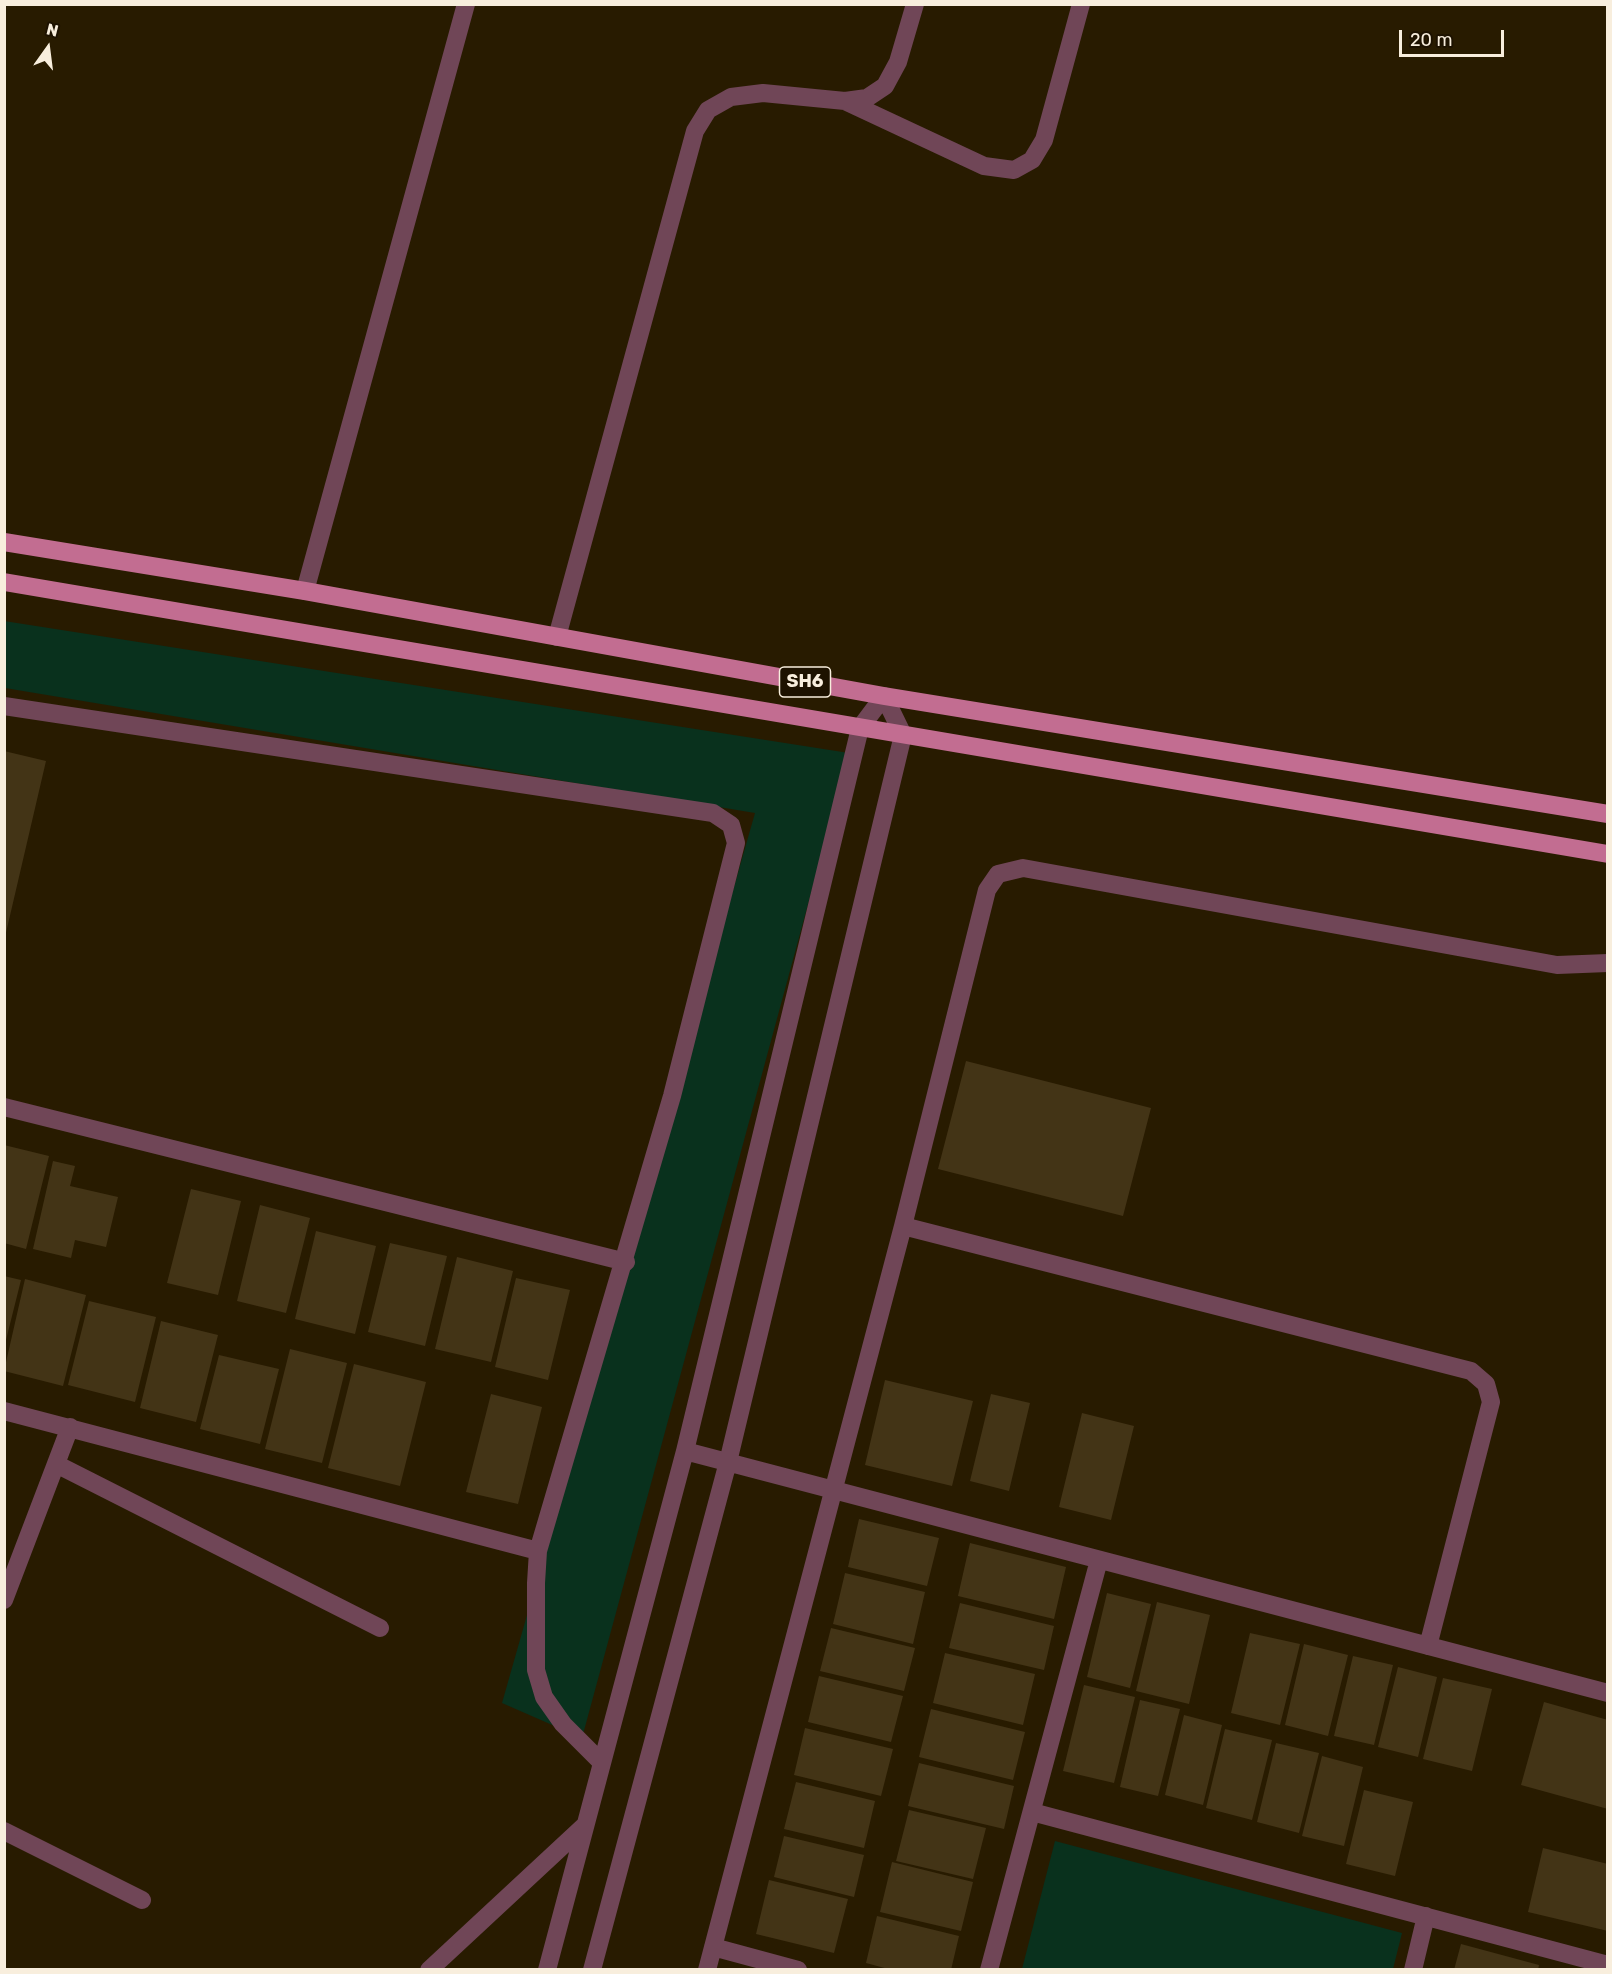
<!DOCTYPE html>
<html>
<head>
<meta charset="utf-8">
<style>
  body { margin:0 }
  #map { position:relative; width:1612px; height:1974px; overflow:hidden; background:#281b00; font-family:Rubik,sans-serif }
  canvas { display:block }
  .frame { position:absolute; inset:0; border:6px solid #f8eedd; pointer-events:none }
  .north { position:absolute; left:18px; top:18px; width:60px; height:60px; -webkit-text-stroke:4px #1d1200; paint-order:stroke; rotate:14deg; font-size:16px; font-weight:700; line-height:24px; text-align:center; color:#f8eedd }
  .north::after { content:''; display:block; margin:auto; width:21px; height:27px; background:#f8eedd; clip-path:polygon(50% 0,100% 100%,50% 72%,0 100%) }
  .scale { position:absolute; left:1399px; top:30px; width:105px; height:27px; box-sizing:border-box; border:3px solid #f8eedd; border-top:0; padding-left:8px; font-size:18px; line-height:21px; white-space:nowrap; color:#f8eedd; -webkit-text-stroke:4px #1d1200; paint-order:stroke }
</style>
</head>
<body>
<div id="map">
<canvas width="1612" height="1974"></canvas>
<div class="frame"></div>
<div class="north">N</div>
<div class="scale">20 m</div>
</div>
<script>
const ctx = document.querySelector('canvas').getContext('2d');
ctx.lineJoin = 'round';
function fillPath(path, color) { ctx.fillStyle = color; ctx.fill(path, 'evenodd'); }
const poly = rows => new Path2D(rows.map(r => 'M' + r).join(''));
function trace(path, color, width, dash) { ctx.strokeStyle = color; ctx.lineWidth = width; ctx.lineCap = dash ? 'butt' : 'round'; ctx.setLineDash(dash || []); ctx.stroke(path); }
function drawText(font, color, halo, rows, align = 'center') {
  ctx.font = font + ' Rubik,sans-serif'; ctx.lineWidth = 5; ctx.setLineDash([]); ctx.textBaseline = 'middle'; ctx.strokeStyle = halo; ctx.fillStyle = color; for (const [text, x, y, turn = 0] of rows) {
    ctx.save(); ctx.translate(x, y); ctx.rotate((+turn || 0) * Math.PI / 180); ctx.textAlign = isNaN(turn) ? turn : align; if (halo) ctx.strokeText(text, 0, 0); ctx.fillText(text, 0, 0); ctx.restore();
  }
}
fillPath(poly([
  [4,621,849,753,582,1738,502,1703,755,813,5,688],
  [1055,1841,1402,1933,1393,1969,1022,1969]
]), '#09311d');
fillPath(poly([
  [4,751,46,761,5,937,4,937],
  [966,1061,1151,1108,1123,1216,938,1169],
  [4,1145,49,1156,26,1249,4,1243],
  [53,1161,75,1166,70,1186,118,1197,106,1247,75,1240,71,1258,33,1249],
  [191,1189,241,1201,218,1295,167,1283],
  [260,1205,310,1218,286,1313,237,1301],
  [316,1231,376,1246,355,1334,295,1319],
  [390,1243,447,1256,425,1346,368,1332],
  [457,1257,513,1271,491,1362,435,1349],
  [4,1276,21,1280,5,1344,4,1343],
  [516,1278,570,1290,548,1380,495,1367],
  [25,1279,86,1295,63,1386,4,1371],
  [89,1301,156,1317,135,1402,68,1385],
  [161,1321,218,1335,196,1422,140,1408],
  [290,1349,347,1363,322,1463,265,1449],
  [219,1355,279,1369,260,1444,200,1429],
  [354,1364,426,1382,400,1486,328,1468],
  [885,1380,973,1401,952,1486,865,1465],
  [491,1394,542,1407,518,1504,466,1492],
  [991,1394,1030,1403,1009,1491,970,1481],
  [1082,1413,1134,1426,1111,1520,1059,1507],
  [859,1519,939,1538,927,1586,848,1567],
  [970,1543,1066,1567,1054,1619,958,1596],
  [845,1573,925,1592,913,1644,833,1624],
  [1107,1593,1151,1604,1130,1688,1087,1677],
  [1157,1602,1210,1615,1189,1704,1136,1691],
  [960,1603,1054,1626,1044,1670,949,1648],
  [831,1628,915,1648,904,1691,820,1671],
  [1250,1633,1300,1644,1280,1725,1231,1713],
  [1304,1644,1348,1655,1328,1736,1285,1725],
  [945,1653,1035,1674,1023,1725,933,1703],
  [1353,1656,1393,1665,1374,1745,1334,1736],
  [1398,1667,1437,1677,1418,1757,1378,1747],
  [819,1676,903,1696,891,1742,808,1722],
  [1443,1678,1492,1689,1472,1771,1423,1759],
  [1084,1685,1135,1697,1114,1783,1063,1771],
  [1140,1700,1180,1709,1158,1796,1120,1787],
  [1544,1702,1608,1720,1608,1809,1521,1785],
  [931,1709,1025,1732,1013,1780,919,1757],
  [1184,1715,1222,1725,1203,1805,1165,1795],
  [805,1728,893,1749,881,1796,794,1775],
  [1225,1729,1272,1740,1252,1820,1206,1808],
  [1276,1743,1319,1753,1299,1833,1257,1822],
  [1322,1756,1363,1767,1344,1846,1302,1836],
  [919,1763,1014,1786,1004,1829,908,1806],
  [796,1782,875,1801,864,1848,784,1829],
  [1364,1790,1413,1802,1395,1876,1346,1864],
  [909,1810,986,1828,973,1879,896,1861],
  [784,1836,864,1855,854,1897,774,1877],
  [1543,1848,1608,1864,1608,1931,1528,1912],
  [892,1862,973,1882,961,1931,880,1912],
  [769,1880,848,1899,834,1953,756,1934],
  [877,1916,959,1936,951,1970,892,1970,866,1963],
  [1461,1944,1539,1965,1538,1970,1454,1970]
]), '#433416');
trace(poly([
  [845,101,984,166,1014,170,1032,160,1044,140,1081,4],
  [305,591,466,4],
  [557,637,695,131,708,110,731,97,763,93,845,101,867,98,885,86,898,62,915,4],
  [4,706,713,813,731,825,736,843,672,1096,538,1551,536,1583,536,1670,544,1697,563,1724,601,1762],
  [4,1107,626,1262],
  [903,1226,1471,1371,1486,1384,1491,1402,1428,1646],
  [4,1411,538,1551],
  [685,1451,1608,1693],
  [56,1464,380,1628],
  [4,1600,70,1427],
  [1032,1812,1608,1965],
  [4,1831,142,1900],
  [713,1947,798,1970],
  [429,1970,584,1826],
  [547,1970,685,1451,860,728,884,696,903,735,728,1462,592,1970],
  [707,1970,903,1226,987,890,998,874,1023,868,1557,965,1608,963],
  [989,1970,1099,1560],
  [1413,1970,1426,1916]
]), '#704657', 18);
trace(poly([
  [4,542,305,591,884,696,1608,814],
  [4,582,1608,854]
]), '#c26d91', 18);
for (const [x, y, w] of [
  [805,682,51]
]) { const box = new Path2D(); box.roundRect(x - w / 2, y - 15, w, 30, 4.5); ctx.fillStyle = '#1d1200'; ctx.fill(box); trace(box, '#f8eedd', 1.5); }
drawText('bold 18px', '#f8eedd', null, [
  ["SH6",805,682]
]);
</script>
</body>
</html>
